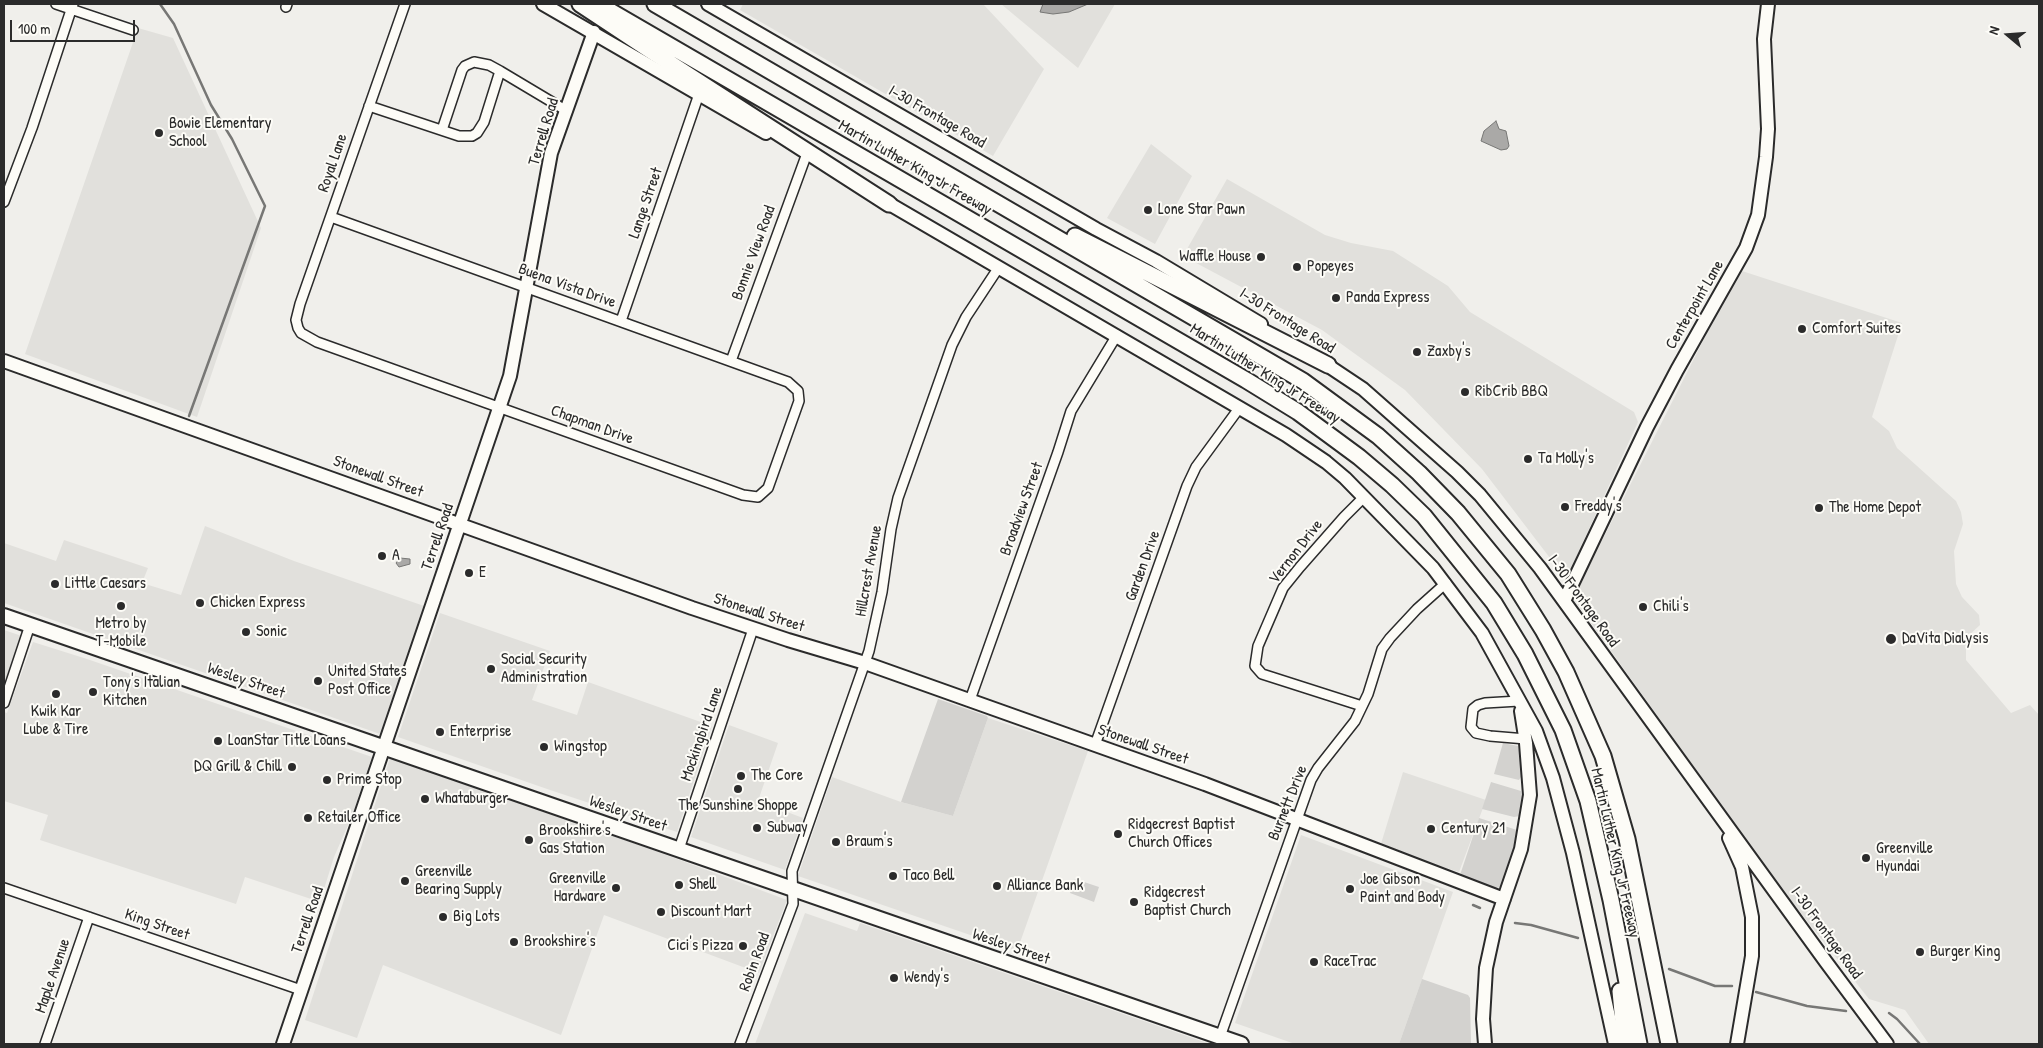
<!DOCTYPE html>
<html>
<head>
<meta charset="utf-8">
<style>
  body { margin:0 }
  #map { position:relative; width:2043px; height:1048px; overflow:hidden; background:#f0efeb; font-family:"Patrick Hand",sans-serif }
  canvas { display:block }
  .frame { position:absolute; inset:0; border:5px solid #2b2b2b; pointer-events:none }
  .north { position:absolute; left:1983px; top:10px; width:50px; height:50px; -webkit-text-stroke:4px #fdfcf7; paint-order:stroke; rotate:288deg; font-size:14px; font-weight:700; line-height:20px; text-align:center; color:#2b2b2b }
  .north::after { content:''; display:block; margin:auto; width:18px; height:22px; background:#2b2b2b; clip-path:polygon(50% 0,100% 100%,50% 72%,0 100%) }
  .scale { position:absolute; left:10px; top:20px; width:125px; height:22px; box-sizing:border-box; border:2px solid #2b2b2b; border-top:0; padding-left:6px; font-size:15px; line-height:18px; white-space:nowrap; color:#2b2b2b; -webkit-text-stroke:4px #fdfcf7; paint-order:stroke }
</style>
</head>
<body>
<div id="map">
<canvas width="2043" height="1048"></canvas>
<div class="frame"></div>
<div class="north">N</div>
<div class="scale">100 m</div>
</div>
<script>
const ctx = document.querySelector('canvas').getContext('2d');
ctx.lineJoin = 'round';
function fillPath(path, color) { ctx.fillStyle = color; ctx.fill(path, 'evenodd'); }
const poly = rows => new Path2D(rows.map(r => 'M' + r).join(''));
function trace(path, color, width, dash) { ctx.strokeStyle = color; ctx.lineWidth = width; ctx.lineCap = dash ? 'butt' : 'round'; ctx.setLineDash(dash || []); ctx.stroke(path); }
function drawText(font, color, halo, rows, align = 'center') {
  ctx.font = font + ' "Patrick Hand",sans-serif'; ctx.lineWidth = 4; ctx.setLineDash([]); ctx.textBaseline = 'middle'; ctx.strokeStyle = halo; ctx.fillStyle = color; for (const [text, x, y, turn = 0] of rows) {
    ctx.save(); ctx.translate(x, y); ctx.rotate((+turn || 0) * Math.PI / 180); ctx.textAlign = isNaN(turn) ? turn : align; if (halo) ctx.strokeText(text, 0, 0); ctx.fillText(text, 0, 0); ctx.restore();
  }
}
fillPath(poly([
  [743,4,983,4,1044,69,993,156,740,10],
  [1001,4,1115,4,1078,68],
  [138,28,173,38,261,228,197,417,25,354],
  [1151,144,1192,176,1155,244,1107,218],
  [1227,179,1325,235,1351,243,1393,251,1448,286,1470,312,1634,412,1638,422,1566,579,1482,469,1405,390,1322,330,1183,256],
  [1742,271,1902,323,1872,417,1889,431,1897,448,1956,501,1961,512,1963,524,1954,551,1956,584,1962,597,1979,615,1980,625,1966,638,1966,660,2011,713,2030,705,2039,715,2039,1044,1929,1044,1905,1010,1869,999,1780,887,1573,598,1712,323],
  [205,526,294,561,427,607,383,735,4,603,4,543,56,561,64,540,148,568,142,583,181,595],
  [440,613,550,651,532,700,577,715,588,682,712,726,677,832,550,790,398,737],
  [4,630,22,636,4,687],
  [33,642,87,659,372,757,352,816,334,857,320,902,245,877,236,904,40,840,48,815,4,801,4,712,7,713],
  [988,718,1088,751,1017,951,798,876,832,777,901,802,953,816],
  [729,725,778,743,758,801,803,818,785,870,691,837],
  [390,758,653,850,787,900,759,973,604,915,561,1035,383,965,357,1038,305,1020],
  [1403,772,1486,800,1459,872,1380,847],
  [1301,835,1453,892,1399,1044,1295,1044,1235,1023],
  [805,913,857,931,860,923,1210,1044,755,1044]
]), '#e1e0dc');
fillPath(poly([
  [938,699,987,716,988,718,953,816,901,802],
  [1503,743,1518,746,1524,772,1519,780,1494,774],
  [1491,782,1521,791,1523,801,1522,813,1520,816,1514,817,1482,809],
  [1479,818,1517,830,1518,838,1505,883,1501,887,1495,888,1460,875],
  [1075,879,1099,887,1094,902,1070,893],
  [1422,979,1468,995,1470,998,1471,1044,1399,1044]
]), '#d3d2cf');
const water = poly([
  [1043,4,1088,4,1069,12,1053,14,1040,12,1043,4],
  [1496,121,1499,129,1506,131,1509,146,1507,149,1501,150,1481,141,1484,131,1496,121],
  [400,558,410,559,410,564,399,567,396,563,400,558]
]);
fillPath(water, '#aaa9a7');
trace(water, '#777775', 1);
trace(poly([
  [160,4,174,24,211,105,232,139,265,206,189,416],
  [1473,905,1480,908],
  [1515,923,1531,925,1578,938],
  [1669,969,1715,986,1732,986],
  [1756,992,1807,1006,1846,1011],
  [1889,1013,1897,1019,1920,1044]
]), '#777775', 2.5);
const street = poly([
  [56,4,133,30],
  [286,7,287,4],
  [369,106,459,136,472,136,477,133,484,122,500,71],
  [442,130,462,70,465,66,474,62,489,65,500,71,567,111],
  [4,202,32,128,73,4],
  [331,217,788,382,798,391,799,401,768,488,758,497,743,495,317,342,301,333,298,328,296,320,300,304,405,4],
  [621,321,699,94],
  [731,361,806,156],
  [970,700,1058,452,1071,411,1117,335],
  [1519,701,1485,703,1478,705,1473,709,1471,727,1476,733,1490,736,1526,739],
  [4,703,30,625],
  [1362,706,1262,674,1255,666,1258,646,1283,588,1300,567,1344,517,1364,497],
  [1095,745,1187,486,1196,467,1240,407],
  [679,849,753,629],
  [4,888,301,990],
  [1220,1037,1311,780,1318,768,1355,721,1368,694,1382,649,1390,638,1417,609,1446,583],
  [45,1044,89,917],
  [740,1044,793,904,792,871,869,651,882,592,891,529,898,498,952,345,966,317,999,267]
]);
const secondary = poly([
  [543,4,766,133],
  [708,4,1096,229,1156,261,1261,324],
  [881,199,1286,435,1326,462,1345,478,1433,568,1482,633,1536,731,1553,778,1573,853,1615,1044],
  [4,361,692,608,788,640,865,663,1205,784,1504,899],
  [1321,361,1363,389,1457,472,1480,495,1540,568,1826,962,1887,1044],
  [1564,601,1647,427,1677,370,1746,248,1758,215,1766,157,1768,129,1764,39,1768,4],
  [1729,838,1742,867,1752,917,1752,956,1737,1044],
  [283,1044,510,376,551,153,594,32],
  [1485,1044,1483,1019,1486,968,1496,922,1521,849,1530,795,1526,743,1521,711]
]);
const primary = poly([
  [4,616,1241,1044]
]);
const highway = poly([
  [580,4,648,49,889,204],
  [598,4,1246,380,1298,412,1359,457,1392,485,1424,516,1494,603,1525,654,1563,730,1588,801,1611,900,1639,1044],
  [655,4,1303,381,1378,436,1419,473,1458,513,1508,574,1543,630,1566,672,1603,756,1627,839,1669,1044],
  [1075,236,1328,365],
  [1620,991,1625,1044]
]);
trace(street, '#2b2b2b', 12);
trace(secondary, '#2b2b2b', 16);
trace(primary, '#2b2b2b', 18);
trace(highway, '#2b2b2b', 19);
trace(street, '#fdfcf7', 9);
trace(secondary, '#fdfcf7', 12);
trace(primary, '#fdfcf7', 14);
trace(highway, '#fdfcf7', 15);
for (const [x, y, r, color] of [
  [159,133,5,"#2b2b2b"],
  [1148,210,5,"#2b2b2b"],
  [1261,257,5,"#2b2b2b"],
  [1297,267,5,"#2b2b2b"],
  [1336,298,5,"#2b2b2b"],
  [1802,329,5,"#2b2b2b"],
  [1417,352,5,"#2b2b2b"],
  [1465,392,5,"#2b2b2b"],
  [1528,459,5,"#2b2b2b"],
  [1565,507,5,"#2b2b2b"],
  [1819,508,5,"#2b2b2b"],
  [382,556,5,"#2b2b2b"],
  [469,573,5,"#2b2b2b"],
  [55,584,5,"#2b2b2b"],
  [200,603,5,"#2b2b2b"],
  [121,606,5,"#2b2b2b"],
  [1643,607,5,"#2b2b2b"],
  [246,632,5,"#2b2b2b"],
  [1891,639,6,"#2b2b2b"],
  [491,669,5,"#2b2b2b"],
  [318,681,5,"#2b2b2b"],
  [93,692,5,"#2b2b2b"],
  [56,694,5,"#2b2b2b"],
  [440,732,5,"#2b2b2b"],
  [218,741,5,"#2b2b2b"],
  [544,747,5,"#2b2b2b"],
  [292,767,5,"#2b2b2b"],
  [741,776,5,"#2b2b2b"],
  [327,780,5,"#2b2b2b"],
  [738,789,5,"#2b2b2b"],
  [425,799,5,"#2b2b2b"],
  [308,818,5,"#2b2b2b"],
  [757,828,5,"#2b2b2b"],
  [1431,829,5,"#2b2b2b"],
  [1118,834,5,"#2b2b2b"],
  [529,840,5,"#2b2b2b"],
  [836,842,5,"#2b2b2b"],
  [1866,858,5,"#2b2b2b"],
  [893,876,5,"#2b2b2b"],
  [405,881,5,"#2b2b2b"],
  [679,885,5,"#2b2b2b"],
  [997,886,5,"#2b2b2b"],
  [616,888,5,"#2b2b2b"],
  [1350,889,5,"#2b2b2b"],
  [1134,902,5,"#2b2b2b"],
  [661,912,5,"#2b2b2b"],
  [443,917,5,"#2b2b2b"],
  [514,942,5,"#2b2b2b"],
  [743,946,5,"#2b2b2b"],
  [1920,952,5,"#2b2b2b"],
  [1314,962,5,"#2b2b2b"],
  [894,978,5,"#2b2b2b"]
]) { const dot = new Path2D(); dot.arc(x, y, r, 0, 2 * Math.PI); ctx.fillStyle = color; ctx.fill(dot); trace(dot, '#fdfcf7', 2); }
drawText('16px', '#2b2b2b', '#fdfcf7', [
  ["I-30 Frontage Road",937,117,30],
  ["Terrell Road",544,132,-73],
  ["Royal Lane",333,163,-71],
  ["Martin Luther King Jr Freeway",915,168,30],
  ["Lange Street",646,203,-71],
  ["Bonnie View Road",754,253,-70],
  ["Buena Vista Drive",567,286,20],
  ["Centerpoint Lane",1695,305,-60],
  ["I-30 Frontage Road",1287,321,32],
  ["Martin Luther King Jr Freeway",1265,374,32],
  ["Chapman Drive",592,425,20],
  ["Stonewall Street",378,477,20],
  ["Broadview Street",1022,509,-70],
  ["Terrell Road",438,537,-71],
  ["Vernon Drive",1296,552,-52],
  ["Garden Drive",1143,566,-70],
  ["Hillcrest Avenue",869,571,-80],
  ["I-30 Frontage Road",1583,601,54],
  ["Stonewall Street",759,613,18],
  ["Wesley Street",246,681,19],
  ["Mockingbird Lane",702,734,-71],
  ["Stonewall Street",1143,745,19],
  ["Burnett Drive",1288,803,-68],
  ["Wesley Street",628,814,19],
  ["Martin Luther King Jr Freeway",1615,853,77],
  ["Terrell Road",308,920,-71],
  ["King Street",157,925,19],
  ["I-30 Frontage Road",1826,933,54],
  ["Wesley Street",1011,947,19],
  ["Robin Road",755,962,-70],
  ["Maple Avenue",53,976,-71]
]);
drawText('16px', '#2b2b2b', '#fdfcf7', [
  ["Bowie Elementary",169,124],
  ["School",169,142],
  ["Lone Star Pawn",1158,210],
  ["Waffle House",1251,257,"right"],
  ["Popeyes",1307,267],
  ["Panda Express",1346,298],
  ["Comfort Suites",1812,329],
  ["Zaxby's",1427,352],
  ["RibCrib BBQ",1475,392],
  ["Ta Molly's",1538,459],
  ["Freddy's",1575,507],
  ["The Home Depot",1829,508],
  ["A",392,556],
  ["E",479,573],
  ["Little Caesars",65,584],
  ["Chicken Express",210,603],
  ["Chili's",1653,607],
  ["Metro by",121,624,"center"],
  ["T-Mobile",121,642,"center"],
  ["Sonic",256,632],
  ["DaVita Dialysis",1902,639],
  ["Social Security",501,660],
  ["Administration",501,678],
  ["United States",328,672],
  ["Post Office",328,690],
  ["Tony's Italian",103,683],
  ["Kitchen",103,701],
  ["Kwik Kar",56,712,"center"],
  ["Lube & Tire",56,730,"center"],
  ["Enterprise",450,732],
  ["LoanStar Title Loans",228,741],
  ["Wingstop",554,747],
  ["DQ Grill & Chill",282,767,"right"],
  ["The Core",751,776],
  ["Prime Stop",337,780],
  ["Whataburger",435,799],
  ["The Sunshine Shoppe",738,806,"center"],
  ["Retailer Office",318,818],
  ["Ridgecrest Baptist",1128,825],
  ["Church Offices",1128,843],
  ["Subway",767,828],
  ["Century 21",1441,829],
  ["Brookshire's",539,831],
  ["Gas Station",539,849],
  ["Braum's",846,842],
  ["Greenville",1876,849],
  ["Hyundai",1876,867],
  ["Greenville",415,872],
  ["Bearing Supply",415,890],
  ["Taco Bell",903,876],
  ["Greenville",606,879,"right"],
  ["Hardware",606,897,"right"],
  ["Joe Gibson",1360,880],
  ["Paint and Body",1360,898],
  ["Shell",689,885],
  ["Alliance Bank",1007,886],
  ["Ridgecrest",1144,893],
  ["Baptist Church",1144,911],
  ["Discount Mart",671,912],
  ["Big Lots",453,917],
  ["Brookshire's",524,942],
  ["Cici's Pizza",733,946,"right"],
  ["Burger King",1930,952],
  ["RaceTrac",1324,962],
  ["Wendy's",904,978]
], 'left');
</script>
</body>
</html>
